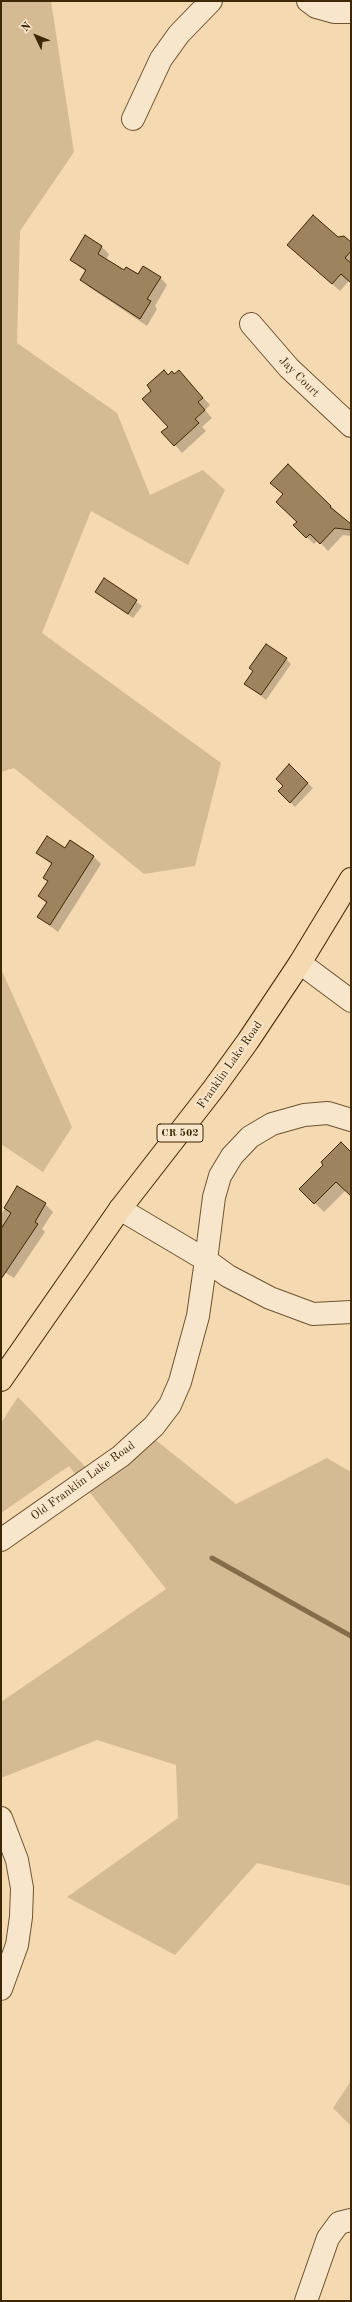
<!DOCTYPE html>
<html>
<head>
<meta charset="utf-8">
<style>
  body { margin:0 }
  #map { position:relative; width:352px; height:2302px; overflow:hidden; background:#f4d9b1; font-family:"Old Standard TT",serif }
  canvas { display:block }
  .frame { position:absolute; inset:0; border:2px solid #3e2705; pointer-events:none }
  .north { position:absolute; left:16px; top:16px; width:40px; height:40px; -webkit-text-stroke:3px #f8e6cc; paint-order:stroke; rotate:313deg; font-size:11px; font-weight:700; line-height:16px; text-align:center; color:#3e2705 }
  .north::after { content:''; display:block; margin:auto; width:14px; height:18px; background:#3e2705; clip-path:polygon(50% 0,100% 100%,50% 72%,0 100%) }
</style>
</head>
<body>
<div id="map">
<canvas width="352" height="2302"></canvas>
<div class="frame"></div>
<div class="north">N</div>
</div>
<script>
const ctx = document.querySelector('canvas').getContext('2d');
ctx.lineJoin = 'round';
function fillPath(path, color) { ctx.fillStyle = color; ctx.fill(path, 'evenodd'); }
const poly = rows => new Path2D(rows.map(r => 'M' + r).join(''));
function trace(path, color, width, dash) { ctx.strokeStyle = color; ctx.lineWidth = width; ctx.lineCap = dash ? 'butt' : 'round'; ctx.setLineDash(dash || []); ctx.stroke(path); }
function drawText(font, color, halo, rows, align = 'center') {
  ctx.font = font + ' "Old Standard TT",serif'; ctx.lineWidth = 4; ctx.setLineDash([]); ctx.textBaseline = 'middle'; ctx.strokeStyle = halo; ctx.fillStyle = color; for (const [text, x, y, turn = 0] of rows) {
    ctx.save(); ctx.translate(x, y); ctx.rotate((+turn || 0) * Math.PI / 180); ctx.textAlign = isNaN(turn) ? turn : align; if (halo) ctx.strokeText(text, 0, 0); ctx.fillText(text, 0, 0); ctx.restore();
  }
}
fillPath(poly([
  [1,1,51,1,74,152,20,231,17,343,117,413,150,495,203,470,225,490,188,565,91,511,42,633,221,763,195,866,144,874,14,768,1,772],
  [1,969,72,1127,43,1172,1,1144],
  [18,1397,100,1482,153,1438,236,1504,327,1458,351,1472,351,1886,257,1863,175,1955,67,1897,178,1818,176,1765,97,1740,1,1778,1,1702,166,1589,69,1466,1,1513,1,1423],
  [351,2081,351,2126,333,2108]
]), '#d5bb94');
fillPath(poly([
  [85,237,102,247,109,254,106,260,125,271,160,277,167,285,155,306,157,309,147,326,89,287,82,280,86,272,71,260],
  [337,238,351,243,351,282,349,281,340,291,296,252],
  [168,376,186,379,210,405,205,410,212,418,202,427,206,431,182,453,175,445,169,427],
  [331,506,351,526,351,536,343,535,328,551,318,540,314,544,295,525],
  [105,579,142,606,133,618,96,592],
  [286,659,291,664,266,700,246,684,254,672],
  [289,766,313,788,295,807,279,791,284,786],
  [65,849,93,856,101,864,58,932,38,917,47,904,39,896,48,882,44,877,52,865,37,853],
  [351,1153,351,1195,346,1190,324,1212,301,1189],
  [18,1187,45,1204,53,1212,42,1229,45,1232,14,1278,1,1270,1,1215]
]), '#0003');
trace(poly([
  [212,1558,351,1636]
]), '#866d49', 5);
const building = poly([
  [313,215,338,237,344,236,351,242,351,251,345,258,351,263,351,283,341,274,332,284,287,245,313,215],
  [85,235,102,246,98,254,124,270,126,267,138,274,143,266,161,277,147,299,151,301,140,319,80,280,86,270,70,260,85,235],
  [164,370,168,375,172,371,174,374,179,370,203,398,198,402,205,410,195,419,199,423,174,446,161,432,168,427,142,399,151,391,147,385,164,370],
  [288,464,331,506,330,507,351,524,351,530,335,528,320,544,310,534,306,538,293,525,297,522,276,502,283,494,270,483,288,464],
  [104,578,137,600,128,614,95,592,104,578],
  [266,644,287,658,261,695,244,684,253,671,249,668,266,644],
  [289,764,308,783,290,803,278,791,283,786,276,779,289,764],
  [47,836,65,848,70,840,94,856,50,925,37,917,47,902,38,896,48,881,43,878,52,863,36,853,47,836],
  [341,1142,351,1152,351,1196,336,1182,314,1204,299,1189,323,1165,321,1162,341,1142],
  [17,1186,46,1203,35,1222,38,1224,1,1279,1,1229,11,1213,4,1208,17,1186]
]);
fillPath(building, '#9d845e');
trace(building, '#3e2705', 1);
const minor = poly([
  [308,1,316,7,334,12,351,12],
  [133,119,161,59,179,34,211,1],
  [251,324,289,368,351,426],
  [300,963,351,1001],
  [351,1120,328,1113,304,1115,272,1124,250,1137,232,1156,220,1176,214,1197,206,1260,228,1276,270,1298,313,1314,351,1312],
  [1,1540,121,1456,154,1426,170,1405,180,1382,198,1316,206,1260,120,1209],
  [1,1818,17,1860,22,1888,21,1917,17,1945,1,1989],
  [306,2301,328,2238,339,2223,351,2220]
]);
const major = poly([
  [1,1380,120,1209,214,1088,248,1041,300,963,351,879]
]);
trace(minor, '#6c5430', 24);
trace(major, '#3e2705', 24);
trace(minor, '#f8e6cc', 22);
trace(major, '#f4d9b1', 22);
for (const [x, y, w] of [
  [180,1133,46]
]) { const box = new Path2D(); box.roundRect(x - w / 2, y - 9, w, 18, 3); ctx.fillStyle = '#f8e6cc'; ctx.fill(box); trace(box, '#3e2705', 1); }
drawText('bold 11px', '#3e2705', null, [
  ["CR 502",180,1133]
]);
drawText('12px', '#3e2705', '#f8e6cc', [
  ["Jay Court",299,377,45],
  ["Franklin Lake Road",230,1065,-55],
  ["Old Franklin Lake Road",83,1481,-36]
]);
</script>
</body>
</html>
